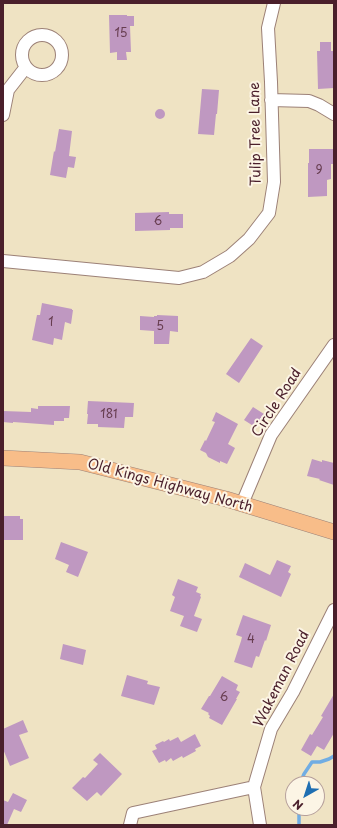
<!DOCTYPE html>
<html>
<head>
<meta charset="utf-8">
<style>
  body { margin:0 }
  #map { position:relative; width:337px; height:828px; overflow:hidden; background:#efe3c3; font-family:"Playpen Sans",sans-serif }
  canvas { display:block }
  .frame { position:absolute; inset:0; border:4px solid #4a1f2b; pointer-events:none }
  .north { position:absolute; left:285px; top:776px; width:40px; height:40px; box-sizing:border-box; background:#fcf5e5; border:1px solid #b59f9b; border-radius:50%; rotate:219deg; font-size:11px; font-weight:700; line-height:16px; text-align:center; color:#4a1f2b }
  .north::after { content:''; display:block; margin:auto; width:14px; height:18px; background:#1f6fb2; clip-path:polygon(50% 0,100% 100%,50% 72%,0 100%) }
</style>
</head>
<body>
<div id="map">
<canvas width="337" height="828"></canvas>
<div class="frame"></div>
<div class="north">N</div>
</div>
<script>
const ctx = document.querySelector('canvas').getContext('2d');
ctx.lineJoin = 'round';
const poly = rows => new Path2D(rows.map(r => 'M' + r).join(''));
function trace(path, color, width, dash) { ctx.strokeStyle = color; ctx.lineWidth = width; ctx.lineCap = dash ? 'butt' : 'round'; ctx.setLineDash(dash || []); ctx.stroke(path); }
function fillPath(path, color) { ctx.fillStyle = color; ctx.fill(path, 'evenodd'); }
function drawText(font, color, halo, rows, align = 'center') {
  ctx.font = font + ' "Playpen Sans",sans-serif'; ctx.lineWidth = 4; ctx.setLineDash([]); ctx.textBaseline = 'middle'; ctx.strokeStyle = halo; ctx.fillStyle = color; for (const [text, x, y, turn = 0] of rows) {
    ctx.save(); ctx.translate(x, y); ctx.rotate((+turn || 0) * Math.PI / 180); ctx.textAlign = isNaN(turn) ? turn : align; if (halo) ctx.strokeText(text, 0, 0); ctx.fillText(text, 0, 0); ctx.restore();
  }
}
trace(poly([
  [300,784,304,774,312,762,320,762,329,759,334,756],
  [299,825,299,814,301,808]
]), '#71ade3', 3.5);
fillPath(poly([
  [109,15,127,15,127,16,134,16,134,26,130,26,131,52,126,52,127,60,117,60,117,52,110,53],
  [320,42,331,42,331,51,334,51,334,88,318,89,317,51,320,51],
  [202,89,219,90,217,114,216,114,214,135,198,134],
  '155 114a5 5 0 1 1 10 0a5 5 0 1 1-10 0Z',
  [59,129,72,131,69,156,76,157,74,168,68,167,66,178,50,175,54,151,55,152],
  [309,149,333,149,333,164,331,164,331,179,327,180,327,196,308,197,308,163,309,163],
  [169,212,169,214,183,214,183,228,170,228,170,230,135,231,135,213],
  [42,303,72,309,72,310,73,310,71,324,65,322,62,340,54,338,53,345,32,340,37,315,40,315],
  [157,315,178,316,178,332,170,331,169,344,154,344,154,331,140,330,140,316,154,317,154,316,157,316],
  [251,338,263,346,239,383,226,374],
  [88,401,134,403,133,417,125,417,124,428,98,427,98,424,87,424,88,414,87,414],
  [38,406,70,406,69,418,64,418,64,421,54,421,54,425,13,422,13,423,3,422,3,411,31,412,31,408,38,409],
  [253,407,264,414,255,427,244,420],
  [216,412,238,424,228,444,235,448,227,464,220,461,220,463,208,457,206,453,200,450,205,440,206,441,215,422,212,421],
  [312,459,322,462,322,460,334,463,334,485,319,480,320,479,307,476],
  [3,516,20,516,20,519,23,519,23,540,3,540],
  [61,542,88,552,78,577,66,572,69,565,55,559],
  [277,560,291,566,288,572,291,574,281,597,239,577,245,563,270,575],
  [178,579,198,587,196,592,201,594,200,596,201,597,194,616,202,619,197,632,180,626,184,616,170,611,175,597,172,595],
  [243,615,271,625,266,641,265,640,259,657,256,656,252,668,234,662,241,641,242,637,236,635],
  [63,644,86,650,83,665,60,659],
  [127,675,148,681,147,684,160,687,154,705,121,696],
  [222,676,238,685,236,690,240,692,236,699,237,699,222,725,209,718,210,716,208,714,209,713,201,709,209,696,210,696],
  [334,694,334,733,324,750,317,746,311,756,301,750,310,734,312,735,323,717,321,716],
  [23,720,28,732,19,735,29,758,10,766,3,749,3,729],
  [195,734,201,746,195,749,196,751,183,758,182,756,173,761,171,758,166,762,165,760,159,763,152,751,157,749,155,745,163,741,164,742,169,739,170,741,178,737,181,742],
  [100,753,122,774,101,796,97,792,87,801,72,788,83,777,85,778,98,764,93,760],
  [13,793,27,800,21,812,14,809,7,825,3,825,3,800,8,802]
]), '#bf98c1');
const minor = poly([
  '22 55a20 20 0 1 1 40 0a20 20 0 1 1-40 0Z',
  [271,100,309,101,319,105,334,114],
  [3,115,8,90,26,67],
  [3,261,179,278,203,272,230,256,249,239,269,213,274,182,271,82,268,28,274,3],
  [242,504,271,435,334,345],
  [254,787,271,729,293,692,334,610],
  [130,825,133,813,254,787,260,825]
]);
const major = poly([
  [3,458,80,462,226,499,334,532]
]);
trace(minor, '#9c8177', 14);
trace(major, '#9c8177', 16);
trace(minor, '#fff', 12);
trace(major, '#f8bd89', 15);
drawText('12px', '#673d50', null, [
  ["15",121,34],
  ["9",319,171],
  ["6",158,222],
  ["1",51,323],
  ["5",160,327],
  ["181",109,415],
  ["4",251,640],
  ["6",224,698]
]);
drawText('14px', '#4a1f2b', '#fcf5e5', [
  ["Tulip Tree Lane",256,134,-91],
  ["Circle Road",277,403,-57],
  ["Old Kings Highway North",170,486,15],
  ["Wakeman Road",282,679,-63]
]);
</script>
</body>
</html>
